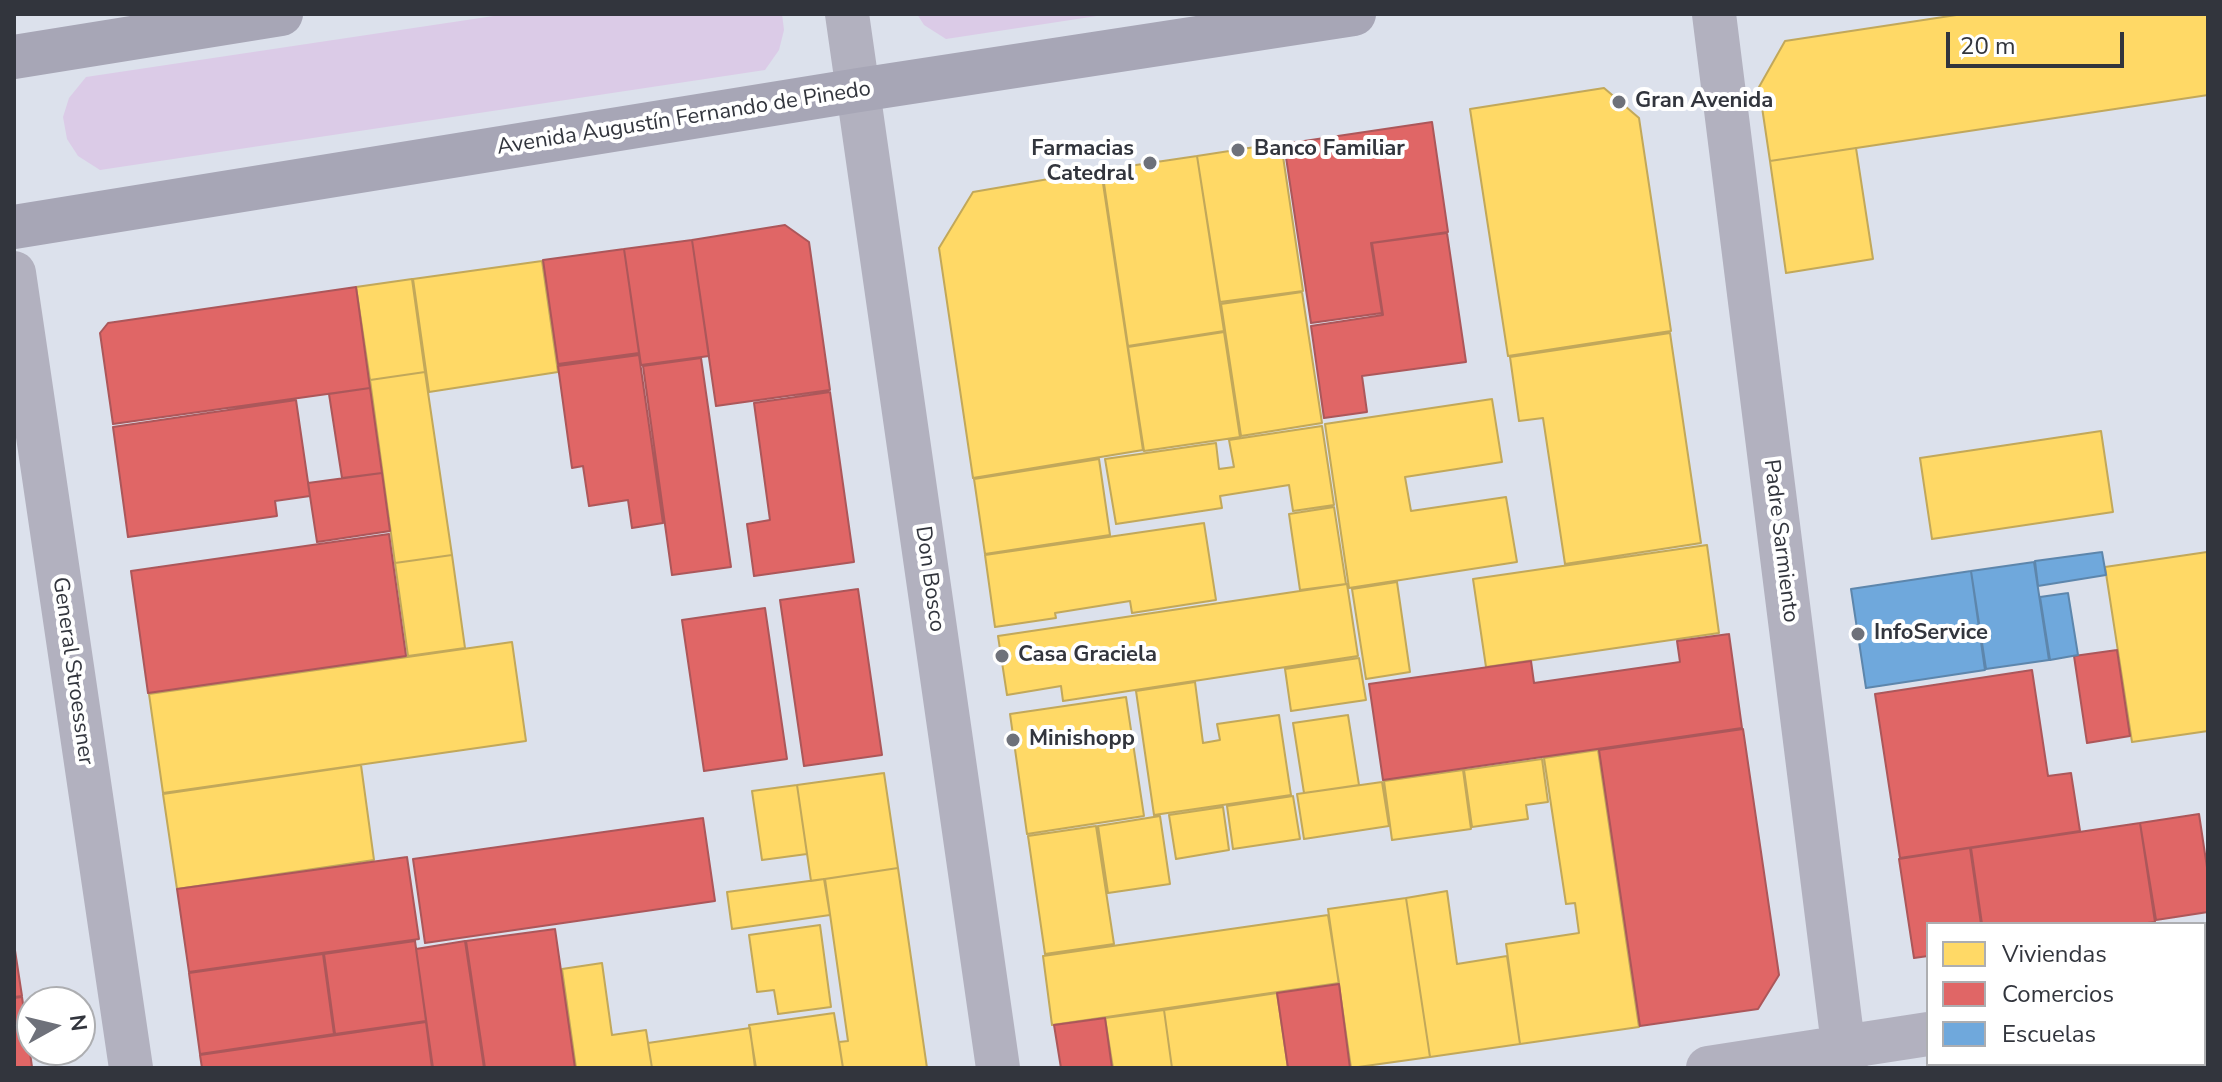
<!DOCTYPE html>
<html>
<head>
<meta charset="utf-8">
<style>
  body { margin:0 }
  #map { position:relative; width:2222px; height:1082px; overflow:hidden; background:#dce1ec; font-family:"Nunito Sans",sans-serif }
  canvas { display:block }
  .frame { position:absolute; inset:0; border:16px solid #32353d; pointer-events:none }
  .legend { position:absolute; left:1926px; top:922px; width:280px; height:144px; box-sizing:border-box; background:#fff; border:2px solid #adaeb1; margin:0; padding:10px 14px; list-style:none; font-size:24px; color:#32353d }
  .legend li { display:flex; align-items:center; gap:16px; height:40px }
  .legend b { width:40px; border:2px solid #adaeb1 }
  .north { position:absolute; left:16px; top:986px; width:80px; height:80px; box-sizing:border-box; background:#fff; border:2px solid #adaeb1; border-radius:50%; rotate:82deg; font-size:22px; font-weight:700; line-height:32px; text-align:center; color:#32353d }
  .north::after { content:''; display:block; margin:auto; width:28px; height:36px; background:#6e717a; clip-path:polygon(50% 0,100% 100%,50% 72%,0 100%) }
  .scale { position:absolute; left:1946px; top:32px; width:178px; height:36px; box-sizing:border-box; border:4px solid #32353d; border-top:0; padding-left:10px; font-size:24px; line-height:28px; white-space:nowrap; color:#32353d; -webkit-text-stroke:6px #fff; paint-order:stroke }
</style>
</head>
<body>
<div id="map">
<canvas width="2222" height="1082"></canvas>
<div class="frame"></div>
<ul class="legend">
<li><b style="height:22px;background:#ffd966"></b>Viviendas</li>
<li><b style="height:22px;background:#e06666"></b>Comercios</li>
<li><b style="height:22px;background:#6fa8dc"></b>Escuelas</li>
</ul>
<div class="north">N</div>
<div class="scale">20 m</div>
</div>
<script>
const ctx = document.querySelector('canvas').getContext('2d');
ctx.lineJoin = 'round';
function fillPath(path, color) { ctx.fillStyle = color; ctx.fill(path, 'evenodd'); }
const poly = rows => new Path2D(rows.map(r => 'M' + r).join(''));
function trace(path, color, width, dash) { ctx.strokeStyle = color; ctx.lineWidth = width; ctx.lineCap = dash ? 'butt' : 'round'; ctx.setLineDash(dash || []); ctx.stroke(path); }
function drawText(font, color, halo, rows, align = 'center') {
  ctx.font = font + ' "Nunito Sans",sans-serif'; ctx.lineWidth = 8; ctx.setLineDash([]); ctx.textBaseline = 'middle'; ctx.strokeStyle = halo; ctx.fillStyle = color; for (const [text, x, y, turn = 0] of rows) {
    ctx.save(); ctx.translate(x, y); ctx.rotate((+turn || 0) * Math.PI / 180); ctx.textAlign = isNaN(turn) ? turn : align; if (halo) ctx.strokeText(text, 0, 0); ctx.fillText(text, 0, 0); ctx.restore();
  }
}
fillPath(poly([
  [507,14,782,14,784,30,779,50,765,70,100,170,78,156,67,139,63,117,69,98,86,77],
  [917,14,1110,14,946,39,924,25]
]), '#dbcbe7');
const homes = poly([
  [1963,14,2208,14,2208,95,1770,161,1759,87,1785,41,1963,14],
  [1604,88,1639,118,1671,331,1508,356,1470,109,1604,88],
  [1281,143,1303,291,1220,302,1197,156,1281,143],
  [1856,148,1873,259,1786,273,1770,161,1856,148],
  [1197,156,1224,331,1128,346,1102,170,1197,156],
  [1101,170,1143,450,973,478,939,248,973,192,1101,170],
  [542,261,558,372,429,392,413,279,542,261],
  [412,279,425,372,370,380,356,287,412,279],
  [1302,292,1322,423,1241,436,1221,304,1302,292],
  [1224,332,1240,437,1144,451,1128,347,1224,332],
  [1670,333,1701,543,1565,564,1543,418,1519,421,1510,357,1670,333],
  [425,372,452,555,395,563,370,380,425,372],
  [1492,399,1502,462,1405,477,1411,511,1506,497,1517,562,1349,588,1325,424,1492,399],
  [1322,426,1334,505,1293,511,1289,485,1220,496,1222,508,1116,524,1105,459,1216,443,1219,469,1234,467,1229,440,1322,426],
  [2101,431,2113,512,1932,539,1920,458,2101,431],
  [1099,459,1110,535,985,554,974,479,1099,459],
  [1334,507,1346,584,1300,590,1289,514,1334,507],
  [1204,523,1216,600,1132,613,1130,601,1055,613,1056,618,995,627,985,555,1204,523],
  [1707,545,1719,633,1486,667,1473,579,1707,545],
  [2207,552,2208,731,2132,742,2105,567,2207,552],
  [452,555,465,648,408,656,395,563,452,555],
  [1397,582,1410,672,1366,679,1352,589,1397,582],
  [1347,584,1358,656,1063,701,1061,686,1007,695,998,636,1347,584],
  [512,642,526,741,163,793,149,694,512,642],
  [1359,658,1366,700,1291,711,1285,669,1359,658],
  [1195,682,1203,743,1220,740,1217,724,1279,715,1291,795,1154,815,1136,691,1195,682],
  [1126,697,1144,816,1027,834,1010,714,1126,697],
  [1348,715,1359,785,1304,793,1293,723,1348,715],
  [1598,750,1639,1027,1520,1044,1506,944,1579,933,1575,903,1566,904,1544,758,1598,750],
  [1542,759,1548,802,1526,805,1528,819,1472,827,1464,770,1542,759],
  [361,765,374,860,177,889,163,794,361,765],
  [1463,770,1471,829,1392,840,1384,781,1463,770],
  [884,773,898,868,811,881,797,785,884,773],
  [1382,782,1389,826,1304,839,1297,794,1382,782],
  [797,785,807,854,762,860,752,791,797,785],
  [1293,796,1300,839,1233,849,1227,806,1293,796],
  [1223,807,1229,850,1176,859,1169,815,1223,807],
  [1160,816,1170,884,1108,893,1098,826,1160,816],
  [1096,826,1114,944,1045,954,1028,836,1096,826],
  [898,868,927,1068,843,1068,839,1042,848,1041,825,879,898,868],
  [824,879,830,915,732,929,727,892,824,879],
  [1447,891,1457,964,1507,956,1520,1044,1430,1057,1406,898,1447,891],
  [1406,898,1430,1057,1351,1068,1328,909,1406,898],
  [1328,915,1339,983,1052,1025,1043,956,1328,915],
  [820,925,831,1007,778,1014,774,990,757,992,749,935,820,925],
  [602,963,612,1035,646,1030,652,1068,576,1068,562,969,602,963],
  [1277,993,1288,1068,1172,1068,1164,1010,1277,993],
  [1164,1010,1172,1068,1113,1068,1105,1018,1164,1010],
  [834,1013,843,1068,756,1068,749,1025,834,1013],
  [750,1028,755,1068,652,1068,648,1043,750,1028]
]);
fillPath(homes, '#ffd966');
trace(homes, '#c2a85a', 2);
const shops = poly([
  [1432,122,1448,232,1371,243,1382,313,1311,323,1284,144,1432,122],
  [785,225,809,242,830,390,716,406,692,240,785,225],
  [1447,233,1466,362,1362,376,1367,412,1324,418,1311,326,1383,315,1372,243,1447,233],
  [692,240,709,356,641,365,624,249,692,240],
  [624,249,639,353,558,364,543,260,624,249],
  [356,287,370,388,113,424,100,333,108,323,356,287],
  [639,355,663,523,632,528,628,500,589,506,583,466,572,468,558,366,639,355],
  [701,358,731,567,672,575,643,366,701,358],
  [370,388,382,473,342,478,329,394,370,388],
  [830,392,854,562,754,576,747,524,770,520,754,403,830,392],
  [296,400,310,496,275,501,277,516,128,537,113,427,296,400],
  [382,473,390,531,317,542,308,483,382,473],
  [389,534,406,656,148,693,131,571,389,534],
  [858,589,882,755,804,766,780,600,858,589],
  [765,608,787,759,704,771,682,620,765,608],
  [1729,634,1742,728,1383,780,1369,684,1531,661,1534,683,1680,662,1677,641,1729,634],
  [2117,650,2130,736,2087,743,2074,656,2117,650],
  [2032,670,2048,776,2071,773,2080,831,1900,858,1875,694,2032,670],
  [1743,729,1779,975,1758,1009,1640,1026,1599,750,1743,729],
  [2199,814,2208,874,2208,912,2156,920,2140,823,2199,814],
  [703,818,715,901,425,943,413,859,703,818],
  [2140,823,2155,922,2140,924,1982,924,1971,848,2140,823],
  [1970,848,1981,924,1928,924,1928,956,1914,958,1899,859,1970,848],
  [407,857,419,939,189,972,177,889,407,857],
  [555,929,575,1068,485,1068,466,941,555,929],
  [415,941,426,1021,335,1034,324,954,415,941],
  [465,941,484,1068,433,1068,416,949,465,941],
  [14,944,22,996,14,997,14,944],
  [323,954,334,1034,200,1054,189,973,323,954],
  [1339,984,1350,1068,1288,1068,1277,993,1339,984],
  [22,997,32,1067,14,1068,14,998,22,997],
  [1105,1018,1112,1068,1061,1068,1054,1025,1105,1018],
  [426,1022,432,1068,202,1068,200,1055,426,1022]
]);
fillPath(shops, '#e06666');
trace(shops, '#ac575a', 2);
const schools = poly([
  [2102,552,2106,575,2038,586,2035,561,2102,552],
  [2034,562,2049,660,1986,669,1971,571,2034,562],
  [1971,571,1985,670,1866,688,1851,589,1971,571],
  [2068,593,2078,655,2050,660,2040,597,2068,593]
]);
fillPath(schools, '#6fa8dc');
trace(schools, '#5d86ac', 2);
trace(poly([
  [847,14,998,1068],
  [1714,14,1846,1068],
  [14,273,131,1068],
  [2204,994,2208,993],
  [1708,1068,1928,1034]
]), '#b2b1bf', 44);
trace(poly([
  [14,57,281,14],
  [14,227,859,90,1354,14]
]), '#a7a6b6', 44);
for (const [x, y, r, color] of [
  [1619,102,8,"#6e717a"],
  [1238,150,8,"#6e717a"],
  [1150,163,8,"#6e717a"],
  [1858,634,8,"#6e717a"],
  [1002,656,8,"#6e717a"],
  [1013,740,8,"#6e717a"]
]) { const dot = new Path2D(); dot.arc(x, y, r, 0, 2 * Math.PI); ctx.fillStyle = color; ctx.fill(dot); trace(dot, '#fff', 3); }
drawText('bold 22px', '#32353d', '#fff', [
  ["Gran Avenida",1635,102],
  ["Farmacias",1134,150,"right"],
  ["Catedral",1134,175,"right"],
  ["Banco Familiar",1254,150],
  ["InfoService",1874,634],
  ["Casa Graciela",1018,656],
  ["Minishopp",1029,740]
], 'left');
drawText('22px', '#32353d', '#fff', [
  ["Avenida Augustín Fernando de Pinedo",684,119,-9],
  ["Padre Sarmiento",1780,541,83],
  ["Don Bosco",929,579,82],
  ["General Stroessner",72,671,82]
]);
</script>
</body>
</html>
